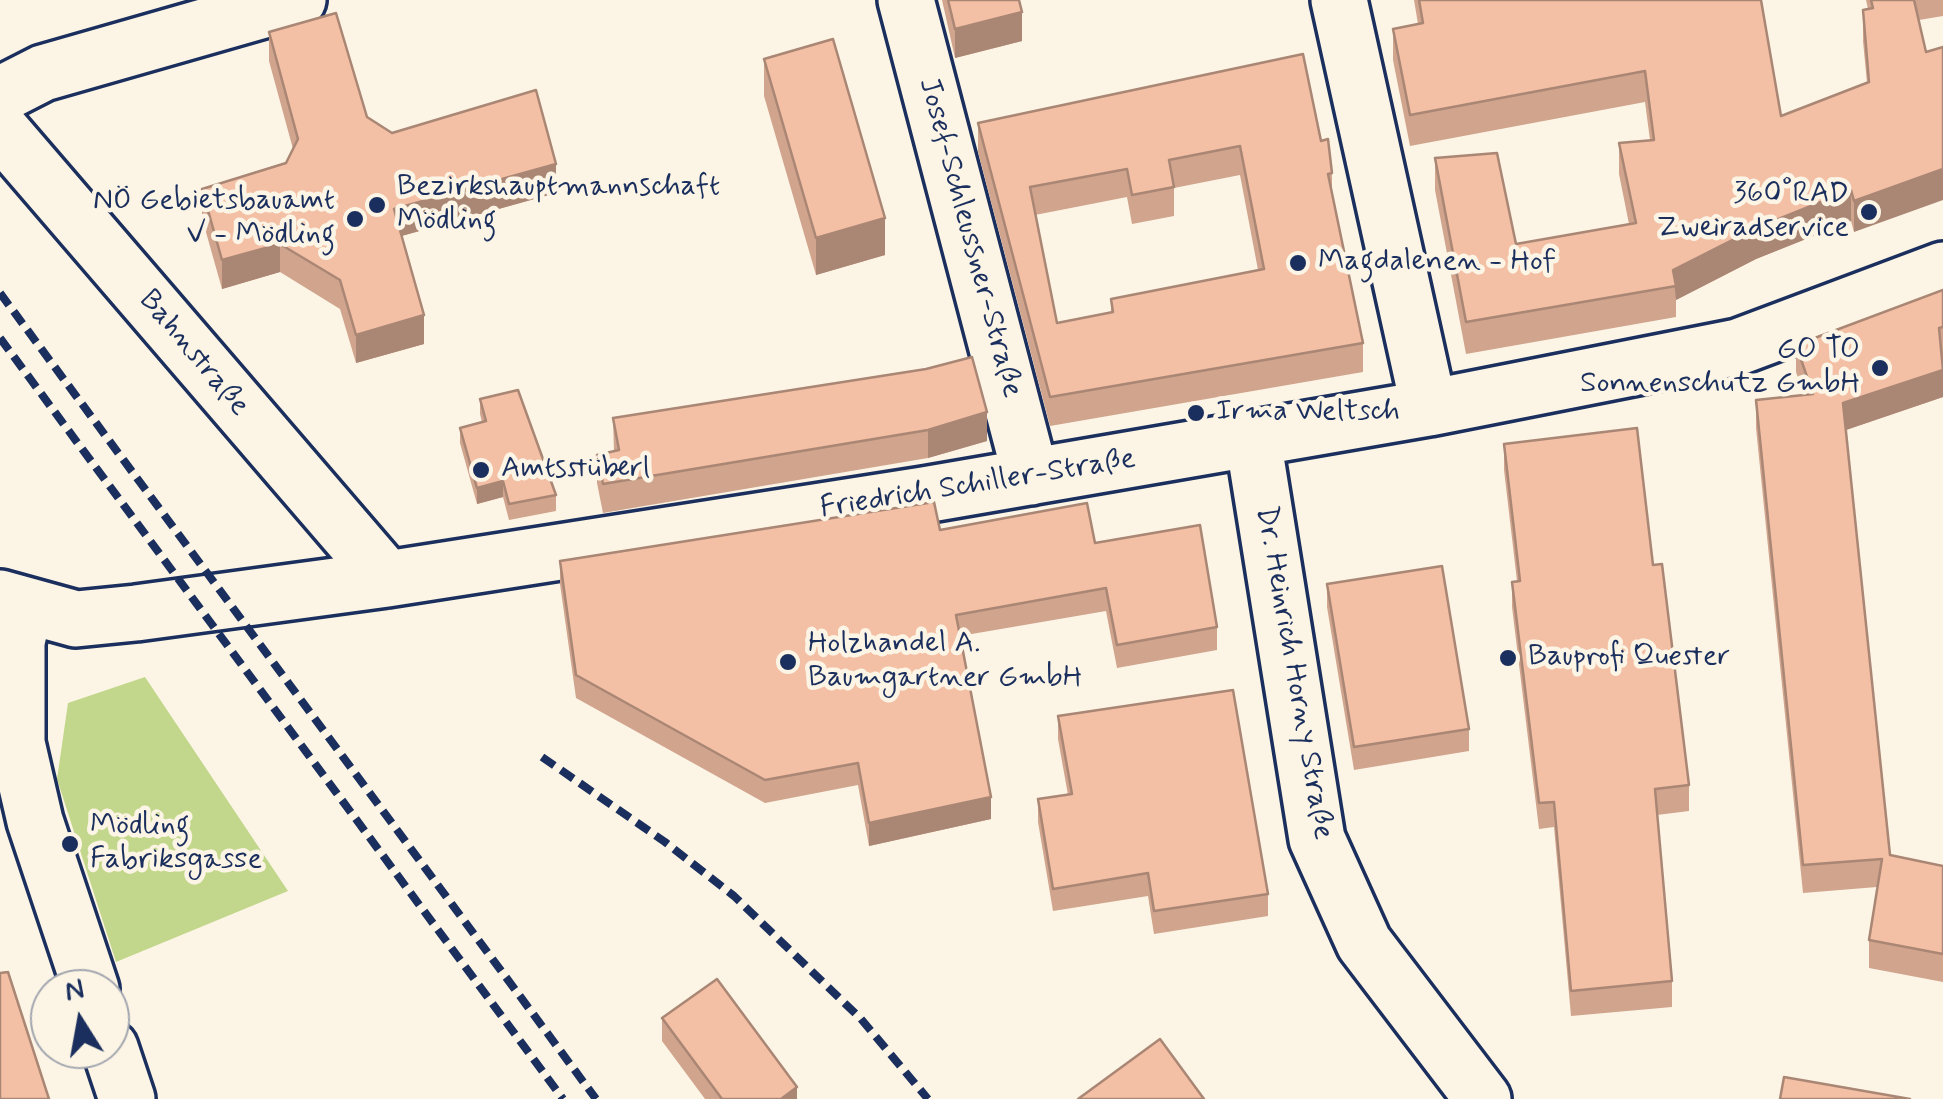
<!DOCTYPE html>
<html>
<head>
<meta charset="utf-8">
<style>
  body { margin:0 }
  #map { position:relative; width:1943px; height:1099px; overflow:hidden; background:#fcf5e5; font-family:Mynerve,sans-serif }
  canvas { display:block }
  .north { position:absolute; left:30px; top:969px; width:100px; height:100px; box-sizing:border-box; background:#fcf5e5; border:2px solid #a2a6af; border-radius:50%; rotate:349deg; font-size:28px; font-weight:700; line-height:40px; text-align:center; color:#1b2f5e }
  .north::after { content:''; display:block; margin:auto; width:35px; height:45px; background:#1b2f5e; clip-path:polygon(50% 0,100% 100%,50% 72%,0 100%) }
</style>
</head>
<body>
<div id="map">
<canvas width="1943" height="1099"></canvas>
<div class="north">N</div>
</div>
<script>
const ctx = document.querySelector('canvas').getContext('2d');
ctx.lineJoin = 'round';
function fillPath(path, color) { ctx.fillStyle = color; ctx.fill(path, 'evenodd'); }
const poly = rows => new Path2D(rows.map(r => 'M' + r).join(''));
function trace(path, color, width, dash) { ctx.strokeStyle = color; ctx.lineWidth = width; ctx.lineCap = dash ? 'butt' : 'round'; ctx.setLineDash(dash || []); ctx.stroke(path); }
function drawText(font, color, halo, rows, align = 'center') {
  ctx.font = font + ' Mynerve,sans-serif'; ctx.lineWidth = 9; ctx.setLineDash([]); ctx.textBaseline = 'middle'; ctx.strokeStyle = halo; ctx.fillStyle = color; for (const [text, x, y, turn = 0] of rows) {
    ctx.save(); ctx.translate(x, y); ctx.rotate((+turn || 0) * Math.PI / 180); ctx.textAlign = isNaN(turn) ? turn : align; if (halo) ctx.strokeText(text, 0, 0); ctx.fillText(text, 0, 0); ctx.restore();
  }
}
fillPath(poly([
  [145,677,288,891,116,962,57,779,68,703]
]), '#c3d78c');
const minor = poly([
  [906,0,1031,477],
  [1339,0,1429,408],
  [0,95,43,73,298,0],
  [0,129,387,579],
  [1253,439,1317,839,1364,943,1483,1099],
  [0,598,76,619,136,613,387,579,924,495,1429,408,1738,347,1943,270],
  [25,606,17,642,17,743,35,821,91,989],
  [110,1048,127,1099]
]);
trace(minor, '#1b2f5e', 62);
trace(minor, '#fcf5e5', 55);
trace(poly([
  [0,293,596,1099],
  [0,338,563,1099],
  [542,757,665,842,734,896,861,1019,928,1099]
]), '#1b2f5e', 8, [15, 8]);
fillPath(poly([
  [942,0,1019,0,1022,41,955,58],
  [1414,0,1761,0,1781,116,1867,83,1863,41,1863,10,1868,9,1866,0,1943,0,1943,16,1919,20,1854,232,1851,221,1756,259,1676,300,1676,317,1466,354,1435,190,1435,158,1516,244,1629,224,1619,174,1619,143,1650,140,1645,102,1410,146,1393,60,1393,29,1418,24],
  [269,32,367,117,392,133,556,193,402,236,424,344,356,363,340,309,280,272,222,289,202,218,202,189,286,163,293,149,269,61],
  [764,59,885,255,816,275,764,96],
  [978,123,1321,141,1332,173,1332,198,1363,343,1363,372,1050,426,978,152],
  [1240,175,1258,270,1111,299,1111,313,1057,323,1035,215,1127,197,1132,224,1174,216,1174,188],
  [1943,290,1943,397,1846,430,1890,855,1943,866,1943,982,1869,968,1869,940,1877,887,1803,893,1756,428,1756,400,1804,395,1796,372,1796,345],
  [926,369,987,441,928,458,603,513,597,483,597,455,614,452,613,418],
  [480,399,556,495,556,511,509,520,503,497,477,504,460,443,460,428,482,422,480,414],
  [1504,444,1653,565,1689,785,1689,811,1657,815,1672,981,1672,1007,1571,1016,1554,827,1539,829,1512,607,1512,582,1517,581,1504,470],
  [940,530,1095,543,1217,627,1217,650,1117,668,1106,611,960,636,991,819,869,846,858,785,765,803,576,698,560,584,560,561],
  [1327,584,1469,729,1469,751,1354,770,1327,607],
  [1058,716,1268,894,1268,916,1154,934,1148,896,1053,911,1038,822,1038,799,1068,795,1058,739],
  [662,1018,797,1099,705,1099,662,1041]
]), '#d1a48e');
fillPath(poly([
  [1022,12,1022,41,955,58,955,29],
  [556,164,556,193,394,238,394,209],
  [1943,169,1943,200,1854,232,1854,201],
  [1851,190,1851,221,1756,259,1676,300,1673,270,1756,228],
  [885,218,885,255,816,275,816,238],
  [280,244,280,272,222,289,222,260],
  [424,315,424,344,356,363,356,335],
  [1943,370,1943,397,1843,431,1843,403],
  [987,412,987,441,928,458,928,430],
  [503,481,503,497,477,504,477,488],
  [991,797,991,819,869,846,869,823],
  [797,1087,797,1099,781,1099]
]), '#aa8674');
const building = poly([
  [948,0,1019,0,1022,12,955,29,948,0],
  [1419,0,1761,0,1781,116,1869,82,1863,10,1873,8,1871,0,1914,0,1926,52,1943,47,1943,169,1854,201,1851,190,1756,228,1673,270,1676,286,1466,322,1435,158,1497,153,1516,244,1636,223,1619,143,1654,140,1645,71,1410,115,1393,29,1423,23,1419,0],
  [336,13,367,117,392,133,536,90,556,164,394,209,424,315,356,335,340,280,280,244,222,260,202,189,286,163,298,139,269,32,336,13],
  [833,39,885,218,816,238,764,59,833,39],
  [1303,54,1321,141,1328,139,1332,173,1328,174,1363,343,1050,397,978,123,1303,54],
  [1240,146,1264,269,1111,299,1113,312,1057,323,1030,187,1127,169,1132,195,1174,187,1169,160,1240,146],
  [1943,290,1943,327,1939,328,1943,370,1843,403,1890,855,1943,866,1943,954,1869,940,1882,859,1803,865,1756,400,1813,394,1796,345,1943,290],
  [972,357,987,412,928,430,603,484,597,455,619,450,613,418,926,369,972,357],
  [518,390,556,495,509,504,503,481,477,488,460,428,486,421,480,399,518,390],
  [1637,428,1653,565,1662,564,1689,785,1655,789,1672,981,1571,991,1554,802,1539,803,1512,582,1520,581,1504,444,1637,428],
  [934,502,940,530,1087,503,1095,543,1200,525,1217,627,1117,645,1106,588,956,615,991,797,869,823,858,763,765,780,576,675,560,561,934,502],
  [1442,566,1469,729,1354,747,1327,584,1442,566],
  [1233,690,1268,894,1154,911,1148,873,1053,889,1038,799,1072,794,1058,716,1233,690],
  [8,972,49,1099,0,1099,0,973,8,972],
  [717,979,797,1087,781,1099,722,1099,662,1018,717,979],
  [1160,1039,1204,1099,1078,1099,1160,1039],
  [1784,1077,1910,1099,1780,1099,1784,1077]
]);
fillPath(building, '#f3bfa5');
trace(building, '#aa8674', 2.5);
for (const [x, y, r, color] of [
  [377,205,10,"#1b2f5e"],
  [1869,212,10,"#1b2f5e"],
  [355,219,10,"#1b2f5e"],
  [1298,263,10,"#1b2f5e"],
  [1880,368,10,"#1b2f5e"],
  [1196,413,10,"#1b2f5e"],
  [481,470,10,"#1b2f5e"],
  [1508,658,10,"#1b2f5e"],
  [788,662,10,"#1b2f5e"],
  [70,844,10,"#1b2f5e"]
]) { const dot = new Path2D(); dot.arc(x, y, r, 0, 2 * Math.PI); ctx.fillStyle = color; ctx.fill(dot); trace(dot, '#fcf5e5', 4); }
drawText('30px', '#1b2f5e', '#fcf5e5', [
  ["Bezirkshauptmannschaft",397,188],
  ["Mödling",397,222],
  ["360°RAD",1849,195,"right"],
  ["Zweiradservice",1849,229,"right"],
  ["NÖ Gebietsbauamt",335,202,"right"],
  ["V - Mödling",335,236,"right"],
  ["Magdalenen - Hof",1318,263],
  ["GO TO",1860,351,"right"],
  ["Sonnenschutz GmbH",1860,385,"right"],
  ["Irma Weltsch",1216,413],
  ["Amtsstüberl",501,470],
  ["Holzhandel A.",808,645],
  ["Baumgartner GmbH",808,679],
  ["Bauprofi Quester",1528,658],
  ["Mödling",90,827],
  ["Fabriksgasse",90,861]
], 'left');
drawText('30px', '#1b2f5e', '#fcf5e5', [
  ["Josef-Schleussner-Straße",969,238,75],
  ["Bahnstraße",193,354,50],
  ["Friedrich Schiller-Straße",978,485,-9],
  ["Dr. Heinrich Horny Straße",1293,673,80]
]);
</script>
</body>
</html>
